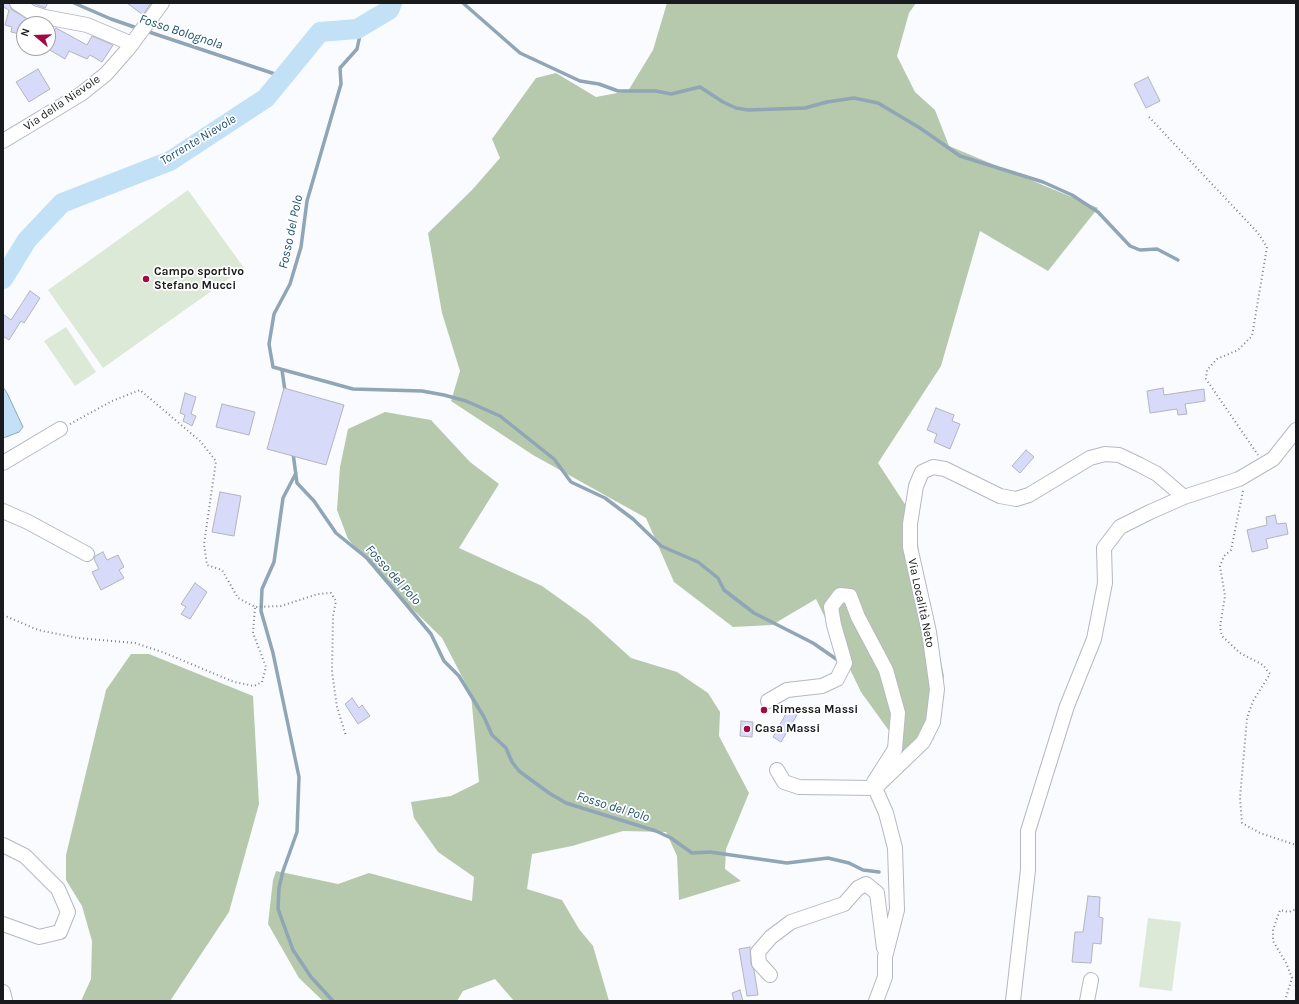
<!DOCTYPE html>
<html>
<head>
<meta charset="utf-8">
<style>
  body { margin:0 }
  #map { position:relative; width:1299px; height:1004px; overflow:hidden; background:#f9fbfe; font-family:Karla,sans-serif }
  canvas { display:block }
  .frame { position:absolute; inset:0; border:4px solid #191a1d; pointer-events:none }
  .north { position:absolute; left:16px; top:16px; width:40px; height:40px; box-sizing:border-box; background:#fff; border:1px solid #a3a3a5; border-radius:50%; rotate:289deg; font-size:11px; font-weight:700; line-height:16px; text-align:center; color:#191a1d }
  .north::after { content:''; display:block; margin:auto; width:14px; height:18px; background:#a30946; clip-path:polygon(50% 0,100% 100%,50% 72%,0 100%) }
</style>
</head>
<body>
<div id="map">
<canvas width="1299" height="1004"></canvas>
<div class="frame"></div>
<div class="north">N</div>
</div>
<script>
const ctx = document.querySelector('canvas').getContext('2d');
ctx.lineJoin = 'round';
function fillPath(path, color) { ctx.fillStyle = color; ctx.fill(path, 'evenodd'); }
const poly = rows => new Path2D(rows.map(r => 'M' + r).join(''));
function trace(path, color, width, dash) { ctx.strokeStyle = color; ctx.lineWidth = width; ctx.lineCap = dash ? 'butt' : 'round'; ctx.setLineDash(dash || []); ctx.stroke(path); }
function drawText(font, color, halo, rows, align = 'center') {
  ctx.font = font + ' Karla,sans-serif'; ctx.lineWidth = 3.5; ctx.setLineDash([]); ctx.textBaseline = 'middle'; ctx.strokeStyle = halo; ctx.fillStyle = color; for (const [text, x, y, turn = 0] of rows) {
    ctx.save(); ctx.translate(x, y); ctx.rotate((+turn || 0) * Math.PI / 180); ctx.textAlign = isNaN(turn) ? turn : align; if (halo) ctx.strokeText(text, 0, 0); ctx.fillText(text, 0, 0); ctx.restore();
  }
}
fillPath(poly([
  [188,190,244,268,103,368,48,290],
  [66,327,96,372,75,386,44,341],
  [1148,918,1181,922,1172,991,1139,987]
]), '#dde9d7');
fillPath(poly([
  [667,3,916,3,909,13,897,56,915,92,935,110,949,146,1098,208,1048,271,980,231,941,366,878,463,916,521,919,554,944,676,934,739,910,760,861,692,816,599,772,625,733,627,674,582,646,518,533,455,451,401,460,371,442,313,428,233,472,190,500,158,492,139,536,78,556,73,596,97,628,91,653,50],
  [385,412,431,420,470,462,499,484,459,548,542,586,588,619,631,658,677,672,708,693,720,712,719,736,749,793,726,849,725,869,741,881,679,900,677,856,666,832,623,831,572,846,532,854,527,889,562,900,579,929,593,946,609,1001,514,1001,495,979,463,991,457,1001,323,1001,299,978,268,924,273,880,276,871,338,884,369,873,472,901,474,877,438,852,414,818,411,802,451,796,479,782,471,694,442,638,385,582,348,539,337,510,340,467,348,429],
  [131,654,149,654,253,696,259,804,229,912,170,1001,81,1001,91,979,92,941,82,906,66,880,66,855,106,690]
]), '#b6c9ad');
const water = poly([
  [3,387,7,393,23,427,19,432,3,438,3,387]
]);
fillPath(water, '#c3e1f6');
trace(water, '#90a5b5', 1);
trace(poly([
  [74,3,111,19,140,29],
  [463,3,520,53,580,81,599,84,618,91,656,91,671,94,700,87,723,102,736,108,748,110,805,108,827,102,854,98,878,103,920,128,960,156,1043,182,1072,195,1098,212,1130,246,1140,250,1157,249,1178,260],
  [362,26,357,49,340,68,341,84,307,201,301,247,290,284,274,314,269,344,273,367,353,389,422,391,444,395,466,401,500,416,554,459,571,482,605,498,633,519,661,546,698,562,718,578,724,590,754,613,813,643,839,661],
  [146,31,284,77],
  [282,370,285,391],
  [293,453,297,483,314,501,336,533,368,559,431,634,444,661,459,676,484,717,492,735,506,748,512,762,519,771,549,793,566,803,656,831,671,838,692,853,710,852,787,863,828,858,849,863,863,870,879,872],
  [296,473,283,498,274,562,262,589,261,611,273,653,299,777,297,832,283,871,279,888,278,909,293,950,311,977,333,1001]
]), '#90a5b5', 3.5);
trace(poly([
  [3,279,27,240,62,203,170,161,266,98,320,32,357,29,389,10,392,3]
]), '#c3e1f6', 20);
const building = poly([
  [3,3,9,3,12,10,34,22,24,24,24,35,11,32,12,27,5,25,9,10,3,7,3,3],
  [32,3,48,3,45,8,32,3],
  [127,3,151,3,143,15,127,3],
  [56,28,87,45,92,36,113,45,102,62,90,55,87,59,69,51,65,59,48,49,48,42,56,28],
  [38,69,50,89,29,102,16,82,38,69],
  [1148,77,1160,101,1146,108,1134,84,1148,77],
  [30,291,40,298,24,323,21,321,9,340,3,336,3,314,11,320,30,291],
  [284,388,344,405,326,465,267,449,284,388],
  [1163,388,1164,395,1204,389,1205,401,1185,404,1187,414,1178,415,1177,409,1150,413,1147,391,1163,388],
  [185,393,196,397,191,414,196,416,192,426,183,421,185,415,180,413,185,393],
  [222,404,255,412,249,435,216,427,222,404],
  [936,408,954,415,952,421,960,424,950,449,934,442,937,434,927,430,936,408],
  [1026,450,1034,457,1020,473,1012,466,1026,450],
  [220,492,241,496,234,536,212,532,220,492],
  [1275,515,1277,524,1286,523,1288,534,1266,539,1268,548,1252,552,1247,530,1267,525,1266,517,1275,515],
  [103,552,107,560,118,555,124,567,119,570,124,578,101,590,92,572,99,569,94,559,95,556,103,552],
  [195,583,207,592,190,619,181,614,186,607,181,604,195,583],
  [352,698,359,708,362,705,370,716,358,724,345,704,352,698],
  [788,710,797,715,781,742,773,737,788,710],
  [741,721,753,722,752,737,740,736,741,721],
  [1088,896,1100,897,1099,917,1103,918,1101,944,1093,943,1091,963,1072,962,1075,932,1083,932,1088,896],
  [750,947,751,964,754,970,758,995,747,996,739,949,750,947],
  [740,990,743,1001,734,1001,732,993,740,990]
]);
fillPath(building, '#d7daf9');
trace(building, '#b3b4bc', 1);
const minor = poly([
  [17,3,32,13,45,17,87,25,132,44],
  [3,141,81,94,106,74,128,49,162,3],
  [3,463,60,429],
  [3,511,28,522,87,554],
  [768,701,787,690,822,686,837,679,845,663,834,625,831,607,840,595,850,596,858,617,886,670,898,713,895,749,874,782,875,788,799,787,784,782,777,770],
  [3,845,25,856,58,889,68,912,60,932,39,937,3,924],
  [770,975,759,963,758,952,771,937,791,922,844,904,858,888,866,884,877,893,884,948],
  [3,992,5,1000,4,1001],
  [876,1001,885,977,885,957,897,910,895,848,886,813,875,788,923,742,933,722,937,689,929,632,910,547,910,524,916,486,922,472,933,467,945,469,1000,496,1016,499,1029,495,1090,458,1105,454,1119,455,1140,465,1157,474,1184,497],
  [1013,1001,1028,870,1028,831,1067,706,1094,639,1105,583,1104,548,1120,527,1150,512,1184,497,1239,479,1273,459,1296,430],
  [1087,1001,1091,980]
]);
trace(minor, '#b6b9c1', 16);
trace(poly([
  [1149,117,1258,233,1267,247,1252,336,1238,350,1217,359,1207,370,1206,379,1258,455],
  [70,424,112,401,140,390,200,441,216,461,204,544,207,565,222,570,238,598,255,607,281,606,318,594,331,593,336,601,333,616,332,672,337,707,346,736],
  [1243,491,1231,550,1224,556,1220,566,1225,596,1220,627,1222,636,1240,653,1263,665,1270,674,1253,701,1247,718,1240,798,1242,823,1260,833,1296,845],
  [3,615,38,630,78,638,135,643,165,653,234,682,254,686,262,682,266,667,253,633,255,607],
  [1285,1001,1292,978,1286,963,1273,941,1273,930,1280,910,1289,912,1296,909]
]), '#808184', 2, [1, 3]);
trace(minor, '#fff', 14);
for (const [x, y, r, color] of [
  [146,279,4,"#a30946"],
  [764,710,4,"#a30946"],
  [747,729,4,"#a30946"]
]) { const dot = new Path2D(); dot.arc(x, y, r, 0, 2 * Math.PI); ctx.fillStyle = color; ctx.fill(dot); trace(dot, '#fff', 1.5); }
drawText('12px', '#191a1d', '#fff', [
  ["Via della Nievole",62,103,-34],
  ["Via Località Neto",921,603,78]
]);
drawText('bold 12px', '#191a1d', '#fff', [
  ["Campo sportivo",154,272],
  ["Stefano Mucci",154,286],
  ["Rimessa Massi",772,710],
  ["Casa Massi",755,729]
], 'left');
drawText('italic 13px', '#1d506e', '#fff', [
  ["Fosso Bolognola",181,32,18],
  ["Torrente Nievole",198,140,-31],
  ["Fosso del Polo",291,232,-78],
  ["Fosso del Polo",393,575,48],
  ["Fosso del Polo",613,807,17]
]);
</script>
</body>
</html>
